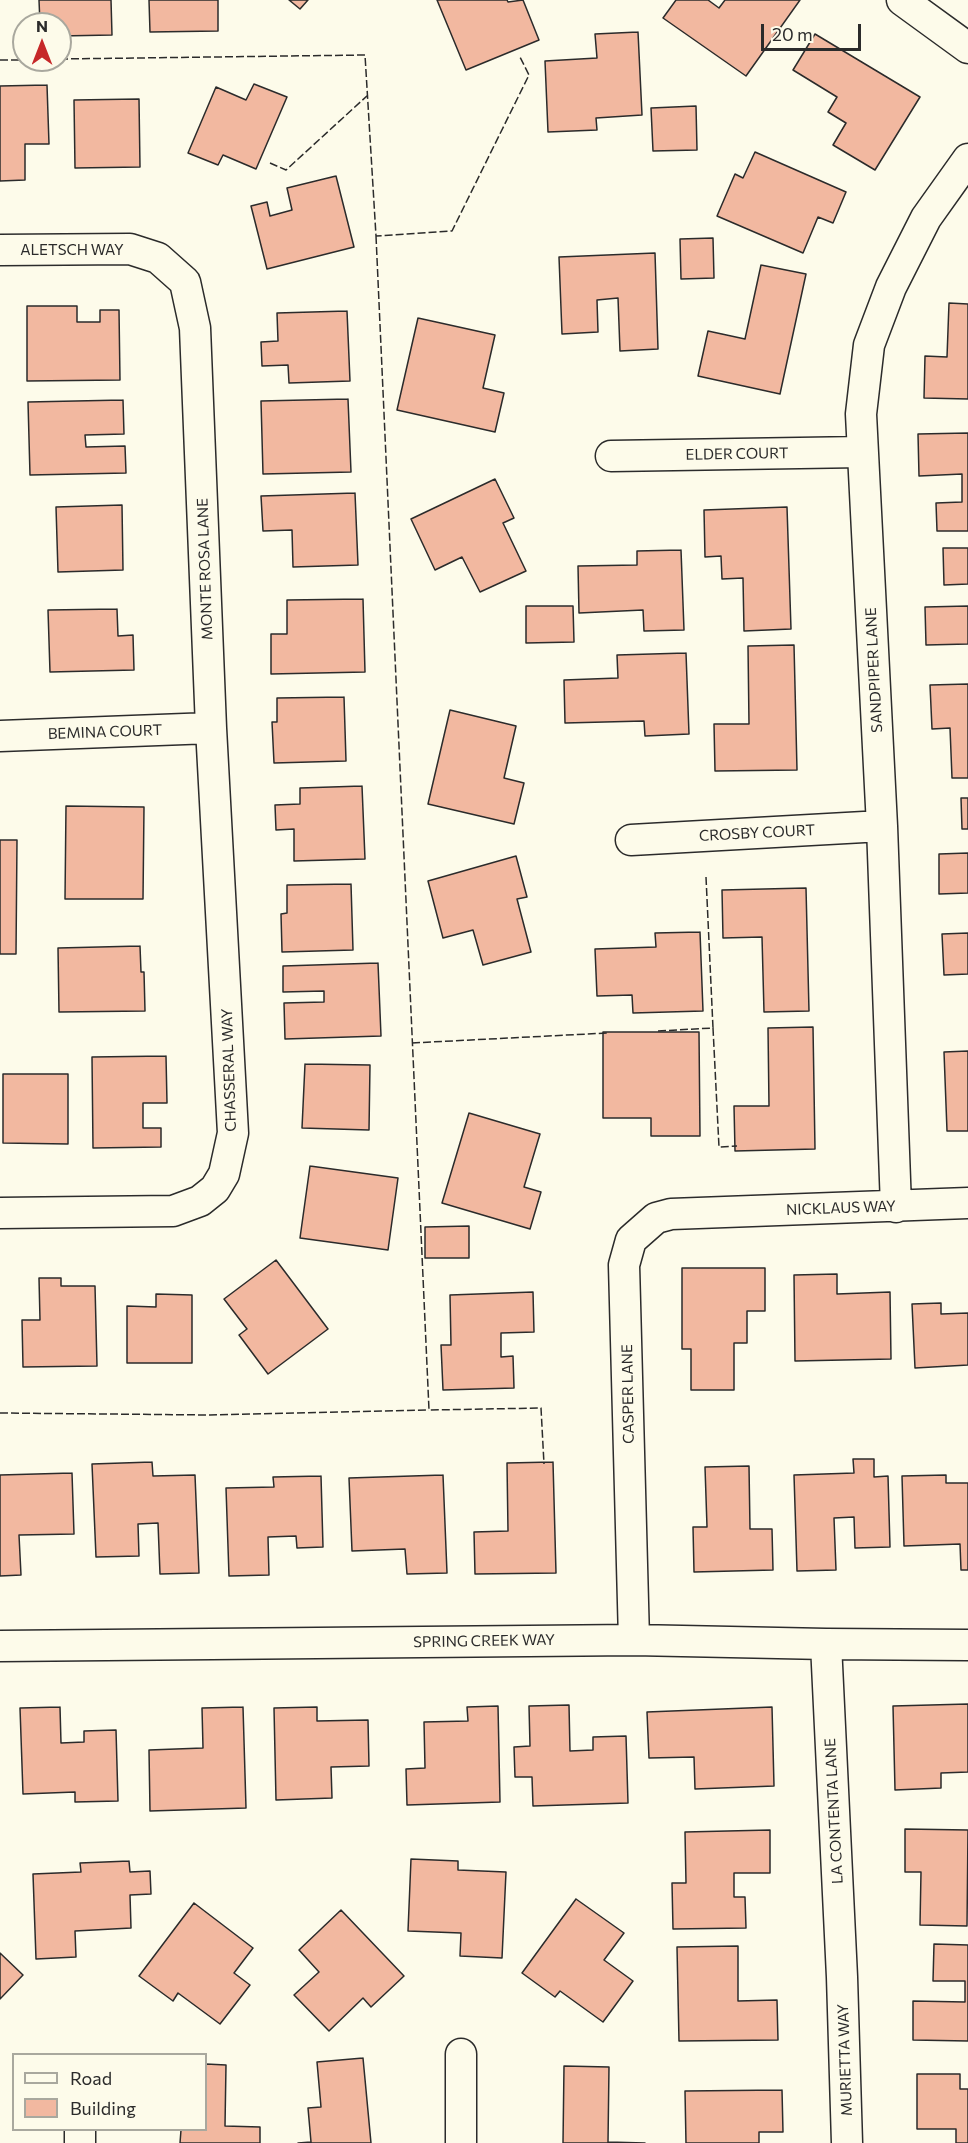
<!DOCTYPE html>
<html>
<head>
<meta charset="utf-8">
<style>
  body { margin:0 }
  #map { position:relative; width:968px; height:2143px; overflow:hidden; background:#fdfbea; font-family:Commissioner,sans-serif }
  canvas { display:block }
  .legend { position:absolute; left:12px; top:2053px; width:195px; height:78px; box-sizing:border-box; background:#fdfbea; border:2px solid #a9a89e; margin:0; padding:8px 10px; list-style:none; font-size:18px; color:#2b2b2b }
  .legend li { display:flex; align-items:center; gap:12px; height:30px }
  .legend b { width:30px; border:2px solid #a9a89e }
  .north { position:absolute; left:12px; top:12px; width:60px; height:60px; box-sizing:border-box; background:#fdfbea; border:2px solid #a9a89e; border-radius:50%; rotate:0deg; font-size:16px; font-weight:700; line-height:24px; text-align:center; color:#2b2b2b }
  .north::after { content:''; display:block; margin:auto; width:21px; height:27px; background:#c62828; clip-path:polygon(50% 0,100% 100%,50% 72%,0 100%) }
  .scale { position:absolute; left:761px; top:24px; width:100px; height:27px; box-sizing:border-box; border:3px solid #2b2b2b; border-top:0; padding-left:8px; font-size:18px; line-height:21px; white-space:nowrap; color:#2b2b2b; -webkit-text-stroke:4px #fdfbea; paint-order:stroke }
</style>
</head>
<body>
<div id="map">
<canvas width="968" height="2143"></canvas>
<ul class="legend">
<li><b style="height:8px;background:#fdfbea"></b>Road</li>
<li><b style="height:16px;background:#f2b8a0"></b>Building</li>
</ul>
<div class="north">N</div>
<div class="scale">20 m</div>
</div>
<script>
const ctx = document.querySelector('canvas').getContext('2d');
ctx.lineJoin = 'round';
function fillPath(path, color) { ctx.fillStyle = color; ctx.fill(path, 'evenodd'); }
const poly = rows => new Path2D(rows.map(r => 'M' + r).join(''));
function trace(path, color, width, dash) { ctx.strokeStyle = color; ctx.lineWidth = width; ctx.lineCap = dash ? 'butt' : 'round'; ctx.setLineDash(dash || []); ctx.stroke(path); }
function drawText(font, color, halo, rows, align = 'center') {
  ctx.font = font + ' Commissioner,sans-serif'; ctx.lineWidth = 4.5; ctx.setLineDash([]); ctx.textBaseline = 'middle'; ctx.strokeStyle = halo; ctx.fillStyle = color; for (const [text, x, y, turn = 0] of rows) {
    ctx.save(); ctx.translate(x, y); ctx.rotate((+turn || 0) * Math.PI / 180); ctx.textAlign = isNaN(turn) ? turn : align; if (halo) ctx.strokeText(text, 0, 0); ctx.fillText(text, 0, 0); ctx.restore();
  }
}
const building = poly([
  [39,0,111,0,112,35,60,36,60,24,40,24,39,0],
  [149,0,218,0,218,31,150,32,149,0],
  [289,0,308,0,300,9,289,0],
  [437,0,507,0,508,2,523,0,539,40,466,70,437,0],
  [676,0,708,0,719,8,725,0,800,0,746,76,663,18,676,0],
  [638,32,642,115,596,118,597,130,548,132,545,61,597,58,595,34,638,32],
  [815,34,920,97,875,170,833,145,846,123,828,112,837,97,793,70,815,34],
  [254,84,287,97,256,169,223,155,218,165,188,153,216,87,246,100,254,84],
  [47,85,49,144,25,144,25,180,0,181,0,86,47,85],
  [139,99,140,167,75,168,74,100,139,99],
  [696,106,697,150,653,151,651,108,696,106],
  [755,152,846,192,833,223,818,217,803,253,717,216,735,174,743,178,755,152],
  [336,176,354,247,267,269,251,206,267,202,270,216,292,210,287,188,336,176],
  [713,238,714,278,681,279,680,239,713,238],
  [655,253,658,349,620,351,618,298,597,300,598,332,562,334,559,257,655,253],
  [761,265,806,274,780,394,698,376,708,331,745,339,761,265],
  [949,303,968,304,968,399,924,398,925,356,947,357,949,303],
  [27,306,77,306,77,322,100,322,100,310,119,310,120,380,27,381,27,306],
  [347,311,350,381,289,383,288,365,262,366,261,342,278,341,277,313,347,311],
  [418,318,495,335,483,388,504,393,495,432,397,410,418,318],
  [348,399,351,472,263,474,261,401,348,399],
  [123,400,124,434,85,435,86,447,125,446,126,473,30,475,28,402,123,400],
  [968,433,968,531,937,531,936,503,962,502,962,474,919,476,918,434,968,433],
  [495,479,514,518,503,523,526,571,480,592,462,557,435,570,411,519,495,479],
  [355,493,358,565,293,567,292,530,263,531,261,496,355,493],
  [122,505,123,570,58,572,56,507,122,505],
  [787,507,791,629,744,631,743,578,722,579,721,556,705,557,704,510,787,507],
  [943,548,968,548,968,584,944,585,943,548],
  [681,550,684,630,644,631,643,610,579,613,578,566,637,565,637,551,681,550],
  [363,599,365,672,271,674,271,634,287,634,287,600,363,599],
  [526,606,573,606,574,642,526,643,526,606],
  [968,606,968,644,926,645,925,607,968,606],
  [117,609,118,636,133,635,134,670,50,672,48,610,117,609],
  [794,645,797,770,715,771,714,724,749,724,748,646,794,645],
  [686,653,689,734,645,736,644,721,565,723,564,680,618,678,617,655,686,653],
  [968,684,968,778,952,778,950,728,932,729,930,685,968,684],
  [344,697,346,761,274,763,272,722,277,722,277,698,344,697],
  [450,710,516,726,504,778,524,783,514,824,428,804,450,710],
  [362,786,365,859,294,861,294,829,276,830,275,805,300,804,300,788,362,786],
  [961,798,968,798,968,829,962,829,961,798],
  [66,806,144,807,143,899,65,899,66,806],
  [0,840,17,840,16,954,0,954,0,840],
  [968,853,968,893,939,894,939,854,968,853],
  [516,856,527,897,517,899,531,952,483,965,473,930,443,938,428,881,516,856],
  [351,884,353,950,282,952,281,914,287,913,287,885,351,884],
  [806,888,809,1011,764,1012,762,937,723,938,722,890,806,888],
  [700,932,703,1011,633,1013,632,995,597,996,595,949,656,947,655,933,700,932],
  [968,933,968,974,944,975,942,934,968,933],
  [140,946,141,972,144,972,145,1011,59,1012,58,948,140,946],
  [378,963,381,1036,285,1039,284,1003,324,1002,324,991,283,992,283,966,378,963],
  [813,1027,815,1149,735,1151,734,1106,769,1106,768,1028,813,1027],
  [603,1032,699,1032,700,1136,651,1136,651,1118,603,1118,603,1032],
  [968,1051,968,1131,947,1131,944,1052,968,1051],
  [166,1056,167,1103,143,1103,143,1128,161,1128,161,1147,93,1148,92,1057,166,1056],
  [305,1064,370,1065,369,1130,302,1128,305,1064],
  [3,1074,68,1074,68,1144,3,1143,3,1074],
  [469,1113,540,1134,524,1187,541,1192,530,1229,442,1203,469,1113],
  [310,1166,398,1178,388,1250,300,1238,310,1166],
  [469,1226,469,1258,425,1258,425,1227,469,1226],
  [276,1260,328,1329,268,1374,239,1335,247,1329,224,1299,276,1260],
  [682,1268,765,1268,765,1311,747,1311,747,1343,734,1343,734,1390,691,1390,691,1349,682,1349,682,1268],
  [837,1274,837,1294,890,1292,891,1359,795,1361,794,1275,837,1274],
  [39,1278,61,1278,61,1286,95,1286,97,1366,23,1367,22,1320,40,1320,39,1278],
  [533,1292,534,1332,501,1333,501,1357,513,1356,514,1388,443,1390,441,1345,451,1345,450,1295,533,1292],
  [156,1294,192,1295,192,1363,127,1363,127,1306,156,1307,156,1294],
  [941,1303,941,1314,968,1313,968,1365,915,1368,912,1304,941,1303],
  [853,1459,874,1459,874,1477,888,1476,890,1547,855,1548,854,1517,834,1518,836,1570,797,1571,794,1475,854,1473,853,1459],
  [152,1462,153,1476,195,1475,199,1573,160,1574,158,1523,138,1524,139,1556,96,1557,92,1464,152,1462],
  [553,1462,556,1573,475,1574,474,1532,508,1531,507,1463,553,1462],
  [749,1466,750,1529,772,1529,773,1570,694,1572,693,1527,707,1527,705,1467,749,1466],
  [72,1473,74,1534,19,1535,21,1575,0,1576,0,1475,72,1473],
  [443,1475,447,1573,407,1574,405,1549,352,1551,349,1478,443,1475],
  [946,1475,946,1483,968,1483,968,1570,961,1570,960,1544,904,1546,902,1476,946,1475],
  [321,1476,323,1547,297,1548,296,1536,268,1537,269,1575,229,1576,226,1488,274,1487,273,1477,321,1476],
  [968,1704,968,1772,941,1773,941,1788,895,1790,893,1706,968,1704],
  [569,1705,570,1751,593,1750,593,1737,626,1736,628,1803,533,1806,532,1777,515,1777,514,1747,530,1746,529,1706,569,1705],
  [498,1706,500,1802,407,1805,406,1769,425,1768,424,1722,468,1721,467,1707,498,1706],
  [60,1707,61,1743,84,1742,84,1731,116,1730,118,1801,75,1802,75,1792,23,1794,20,1708,60,1707],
  [243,1707,246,1808,150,1811,149,1750,203,1748,202,1708,243,1707],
  [317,1707,317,1721,368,1720,369,1766,331,1767,332,1798,276,1800,274,1708,317,1707],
  [772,1707,774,1786,695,1789,694,1757,649,1758,647,1712,772,1707],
  [905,1829,968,1830,967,1926,920,1925,921,1872,905,1872,905,1829],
  [770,1830,770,1873,734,1873,734,1897,745,1897,746,1928,673,1929,672,1883,686,1883,685,1832,770,1830],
  [411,1859,458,1861,458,1870,506,1872,502,1958,460,1956,461,1933,408,1931,411,1859],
  [129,1861,130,1872,150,1871,151,1894,130,1895,131,1928,75,1931,76,1957,36,1959,33,1874,81,1872,80,1863,129,1861],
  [576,1899,624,1933,604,1960,633,1981,603,2022,560,1991,555,1997,522,1973,576,1899],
  [194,1903,253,1948,234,1973,250,1985,220,2024,178,1993,173,2001,139,1976,194,1903],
  [341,1910,404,1976,371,2007,363,1998,329,2031,294,1995,319,1972,299,1950,341,1910],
  [934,1944,968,1945,968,2041,913,2040,913,2001,965,2002,965,1981,933,1981,934,1944],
  [738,1946,738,2001,777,2000,778,2040,679,2041,677,1947,738,1946],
  [0,1953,23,1975,0,1999,0,1953],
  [363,2058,371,2143,298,2143,311,2142,308,2108,321,2107,317,2062,363,2058],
  [206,2064,226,2065,225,2126,260,2127,260,2143,180,2143,181,2130,206,2130,206,2064],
  [564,2066,609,2067,608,2142,645,2143,563,2143,564,2066],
  [917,2074,960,2074,960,2089,968,2089,968,2143,956,2143,956,2129,917,2129,917,2074],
  [782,2090,783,2132,759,2132,759,2143,686,2143,685,2091,782,2090]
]);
fillPath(building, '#f2b8a0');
trace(building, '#2b2b2b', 1.5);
const street = poly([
  [902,0,968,48],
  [0,250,130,249,158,258,185,282,195,328,211,728,233,1133,224,1174,215,1189,200,1201,173,1211,0,1213],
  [611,456,862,452],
  [0,736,211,728],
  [631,840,882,826],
  [896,1207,882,826,861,414,869,345,891,287,926,218,968,159],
  [634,1640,624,1265,631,1240,656,1218,671,1214,968,1203],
  [826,1644,842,1977,847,2143],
  [0,1646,634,1640,826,1644,968,1645],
  [461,2054,461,2143],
  [80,2130,80,2143]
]);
trace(street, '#2b2b2b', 33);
trace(street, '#fdfbea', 30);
trace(poly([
  [60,59,365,55,376,236,452,231,529,75,519,55],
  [0,60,24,60],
  [270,163,286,170,368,95],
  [376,236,429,1410,541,1408,544,1464],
  [706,877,713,1028],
  [658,1031,713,1028,719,1147,737,1146],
  [412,1043,607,1033],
  [0,1413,210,1415,429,1410]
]), '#2b2b2b', 1.5, [8, 3]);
drawText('15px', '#2b2b2b', '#fdfbea', [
  ["ALETSCH WAY",72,250],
  ["ELDER COURT",737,454,-1],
  ["MONTE ROSA LANE",205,569,-92],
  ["SANDPIPER LANE",874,670,-93],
  ["BEMINA COURT",105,732,-2],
  ["CROSBY COURT",757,833,-3],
  ["CHASSERAL WAY",229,1070,-92],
  ["NICKLAUS WAY",841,1208,-2],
  ["CASPER LANE",628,1394,-91],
  ["SPRING CREEK WAY",484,1641,-1],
  ["LA CONTENTA LANE",834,1811,-93],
  ["MURIETTA WAY",845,2060,-92]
]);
</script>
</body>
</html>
